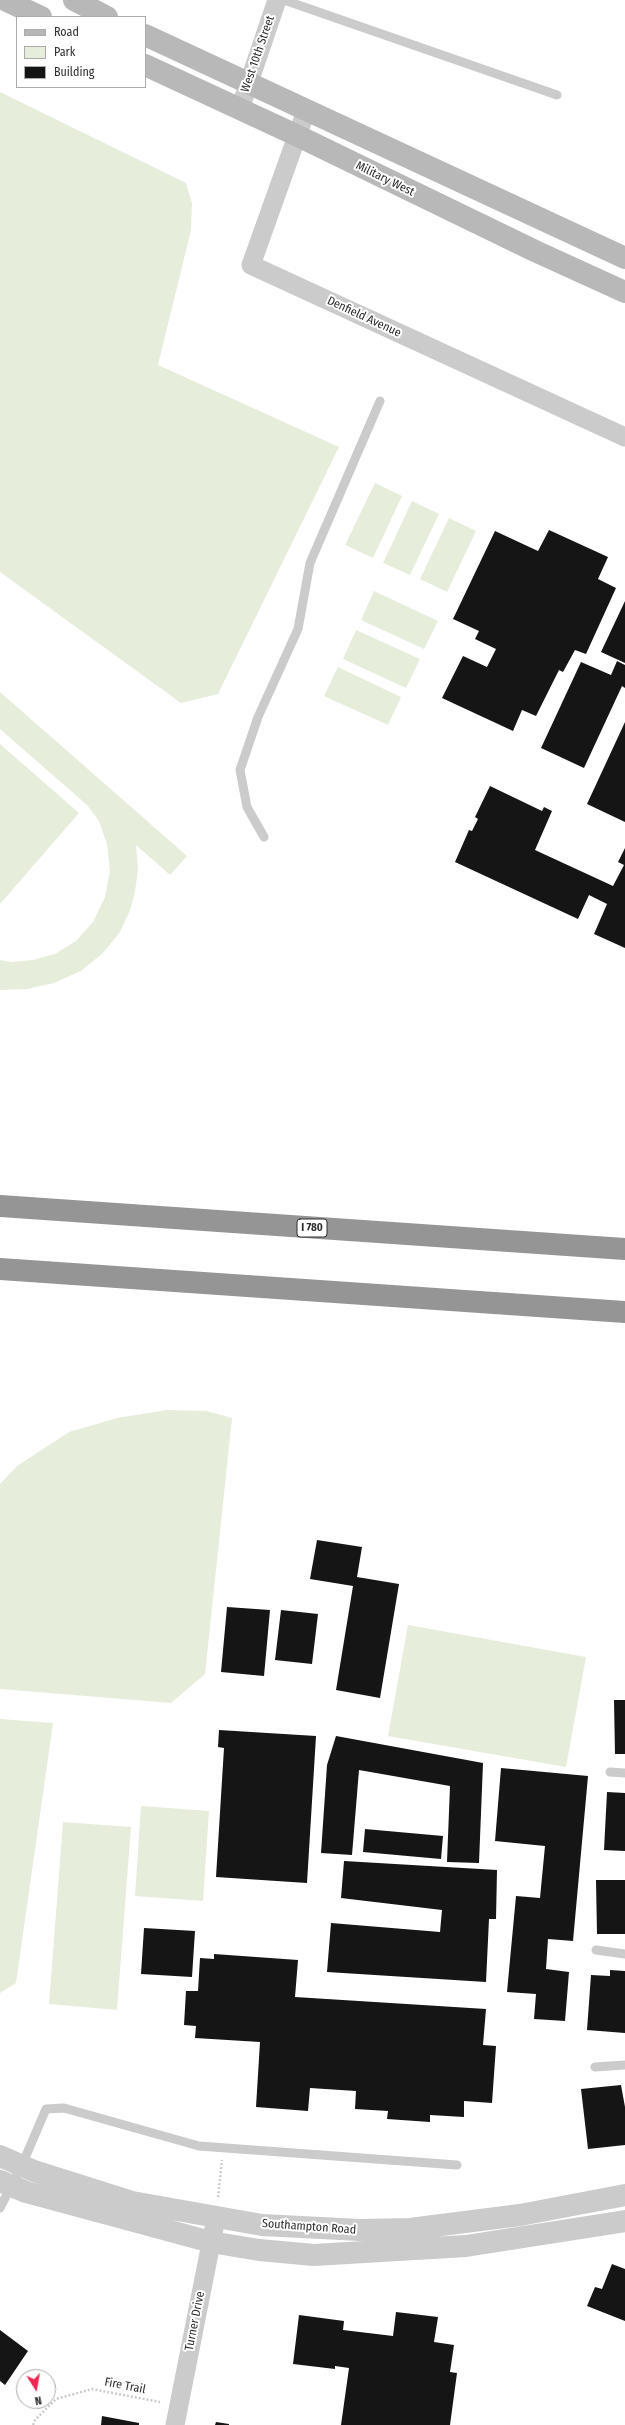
<!DOCTYPE html>
<html>
<head>
<meta charset="utf-8">
<style>
  body { margin:0 }
  #map { position:relative; width:625px; height:2425px; overflow:hidden; background:#fff; font-family:"Fira Sans Condensed",sans-serif }
  canvas { display:block }
  .legend { position:absolute; left:16px; top:16px; width:130px; height:72px; box-sizing:border-box; background:#fff; border:1px solid #ababab; margin:0; padding:5px 7px; list-style:none; font-size:12px; color:#2e2e2e }
  .legend li { display:flex; align-items:center; gap:8px; height:20px }
  .legend b { width:20px; border:1px solid #ababab }
  .north { position:absolute; left:16px; top:2369px; width:40px; height:40px; box-sizing:border-box; background:#fff; border:1px solid #ababab; border-radius:50%; rotate:169deg; font-size:11px; font-weight:700; line-height:16px; text-align:center; color:#2e2e2e }
  .north::after { content:''; display:block; margin:auto; width:14px; height:18px; background:#f12453; clip-path:polygon(50% 0,100% 100%,50% 72%,0 100%) }
</style>
</head>
<body>
<div id="map">
<canvas width="625" height="2425"></canvas>
<ul class="legend">
<li><b style="height:5px;background:#b8b8b8"></b>Road</li>
<li><b style="height:11px;background:#e7eddb"></b>Park</li>
<li><b style="height:11px;background:#151515"></b>Building</li>
</ul>
<div class="north">N</div>
</div>
<script>
const ctx = document.querySelector('canvas').getContext('2d');
ctx.lineJoin = 'round';
function fillPath(path, color) { ctx.fillStyle = color; ctx.fill(path, 'evenodd'); }
const poly = rows => new Path2D(rows.map(r => 'M' + r).join(''));
function trace(path, color, width, dash) { ctx.strokeStyle = color; ctx.lineWidth = width; ctx.lineCap = dash ? 'butt' : 'round'; ctx.setLineDash(dash || []); ctx.stroke(path); }
function drawText(font, color, halo, rows, align = 'center') {
  ctx.font = font + ' "Fira Sans Condensed",sans-serif'; ctx.lineWidth = 4; ctx.setLineDash([]); ctx.textBaseline = 'middle'; ctx.strokeStyle = halo; ctx.fillStyle = color; for (const [text, x, y, turn = 0] of rows) {
    ctx.save(); ctx.translate(x, y); ctx.rotate((+turn || 0) * Math.PI / 180); ctx.textAlign = isNaN(turn) ? turn : align; if (halo) ctx.strokeText(text, 0, 0); ctx.fillText(text, 0, 0); ctx.restore();
  }
}
fillPath(poly([
  [0,92,186,183,192,203,191,230,158,365,339,447,218,694,181,703,0,572],
  [375,483,402,496,373,558,345,545],
  [412,501,439,514,410,575,383,563],
  [449,518,476,531,447,592,420,579],
  [374,591,438,621,424,649,361,620],
  [356,630,420,659,406,688,343,659],
  [338,667,401,697,388,725,324,696],
  [0,692,187,856,170,875,136,845,138,869,135,892,130,910,120,932,103,953,81,971,54,983,27,989,0,990,0,960,11,962,33,960,55,954,76,941,93,922,105,897,110,870,107,844,99,821,87,805,0,729],
  [0,744,79,813,0,904],
  [167,1410,207,1411,232,1418,205,1674,171,1703,0,1689,0,1484,17,1466,69,1432,117,1418],
  [408,1625,586,1657,566,1767,388,1736],
  [0,1719,53,1723,16,1983,0,1993],
  [141,1806,209,1811,203,1901,135,1896],
  [63,1822,131,1827,117,2010,49,2004]
]), '#e7eddb');
fillPath(poly([
  [549,530,608,557,598,579,616,588,586,654,575,650,563,672,559,670,536,716,522,710,513,731,442,698,463,656,487,667,496,649,475,639,479,631,453,619,495,531,538,551],
  [625,601,625,663,601,652],
  [617,661,625,665,625,688,622,686,584,768,541,748,581,662,611,675],
  [625,722,625,822,587,804],
  [490,786,542,811,544,807,552,811,535,850,613,886,624,865,618,862,625,848,625,948,594,934,607,904,589,895,578,919,455,862,469,830,472,831,478,819,475,817],
  [317,1540,362,1547,357,1577,399,1584,380,1698,336,1690,353,1586,310,1579],
  [227,1607,270,1610,264,1676,221,1672],
  [281,1610,318,1614,312,1664,275,1660],
  [614,1700,625,1700,625,1754,615,1754],
  [219,1730,316,1736,307,1883,216,1877,224,1748,218,1747],
  [336,1736,483,1763,479,1863,447,1862,450,1786,359,1770,352,1855,321,1853,327,1765],
  [501,1768,588,1776,573,1941,548,1939,546,1969,569,1972,565,2021,534,2019,536,1994,507,1992,516,1896,540,1898,545,1846,495,1841],
  [607,1792,625,1793,625,1851,604,1850],
  [365,1829,443,1836,441,1859,363,1852],
  [344,1861,497,1870,496,1919,489,1919,486,1982,327,1972,331,1923,440,1932,442,1910,341,1898],
  [596,1880,625,1880,625,1934,597,1934],
  [144,1928,195,1931,192,1977,141,1974],
  [214,1954,298,1960,295,1997,486,2009,483,2045,496,2046,492,2103,464,2101,464,2117,430,2115,430,2122,387,2119,388,2111,355,2109,356,2091,310,2088,308,2111,256,2107,260,2042,195,2038,196,2026,184,2025,186,1991,198,1991,200,1958,214,1959],
  [610,1970,625,1971,625,2033,587,2030,591,1975,610,1976],
  [621,2085,625,2107,625,2145,588,2149,581,2089],
  [612,2264,625,2269,625,2321,587,2306,595,2287,602,2289],
  [396,2312,438,2317,434,2342,454,2345,450,2372,457,2373,450,2425,341,2425,349,2368,335,2366,335,2369,293,2364,299,2315,344,2321,343,2330,393,2336],
  [0,2330,28,2351,5,2385,0,2381],
  [102,2416,139,2423,139,2425,101,2425],
  [216,2422,229,2424,229,2425,215,2425]
]), '#151515');
trace(poly([
  [218,2197,222,2160],
  [33,2425,35,2420,56,2399,92,2389,160,2402]
]), '#cbcbcb', 2.5, [2, 2]);
trace(poly([
  [284,0,557,95],
  [264,837,247,807,240,770,258,717,298,629,310,563,380,401],
  [610,1772,625,1773],
  [596,1950,625,1954],
  [595,2067,625,2065],
  [0,2208,22,2165,46,2109,64,2108,199,2146,457,2165]
]), '#cbcbcb', 9);
trace(poly([
  [240,109,277,0],
  [306,111,251,265,625,437],
  [175,2425,216,2218]
]), '#cbcbcb', 19);
trace(poly([
  [0,2156,34,2171,132,2202,262,2225,360,2230,410,2229,520,2215,625,2195],
  [0,2181,26,2192,211,2242,259,2250,314,2255,466,2246,625,2221]
]), '#cbcbcb', 22);
trace(poly([
  [5,0,41,17],
  [74,0,107,17],
  [145,35,625,258],
  [145,65,296,135,535,251,625,292]
]), '#b8b8b8', 22);
trace(poly([
  [0,1206,625,1249],
  [0,1269,625,1312]
]), '#959595', 22);
for (const [x, y, w] of [
  [312,1228,30]
]) { const box = new Path2D(); box.roundRect(x - w / 2, y - 9, w, 18, 3); ctx.fillStyle = '#fff'; ctx.fill(box); trace(box, '#2e2e2e', 1); }
drawText('bold 11px', '#2e2e2e', null, [
  ["I 780",312,1228]
]);
drawText('12px', '#2e2e2e', '#fff', [
  ["West 10th Street",258,54,-71],
  ["Military West",385,179,26],
  ["Denfield Avenue",364,317,25],
  ["Southampton Road",309,2227,4],
  ["Turner Drive",195,2321,-79],
  ["Fire Trail",125,2386,11]
]);
</script>
</body>
</html>
